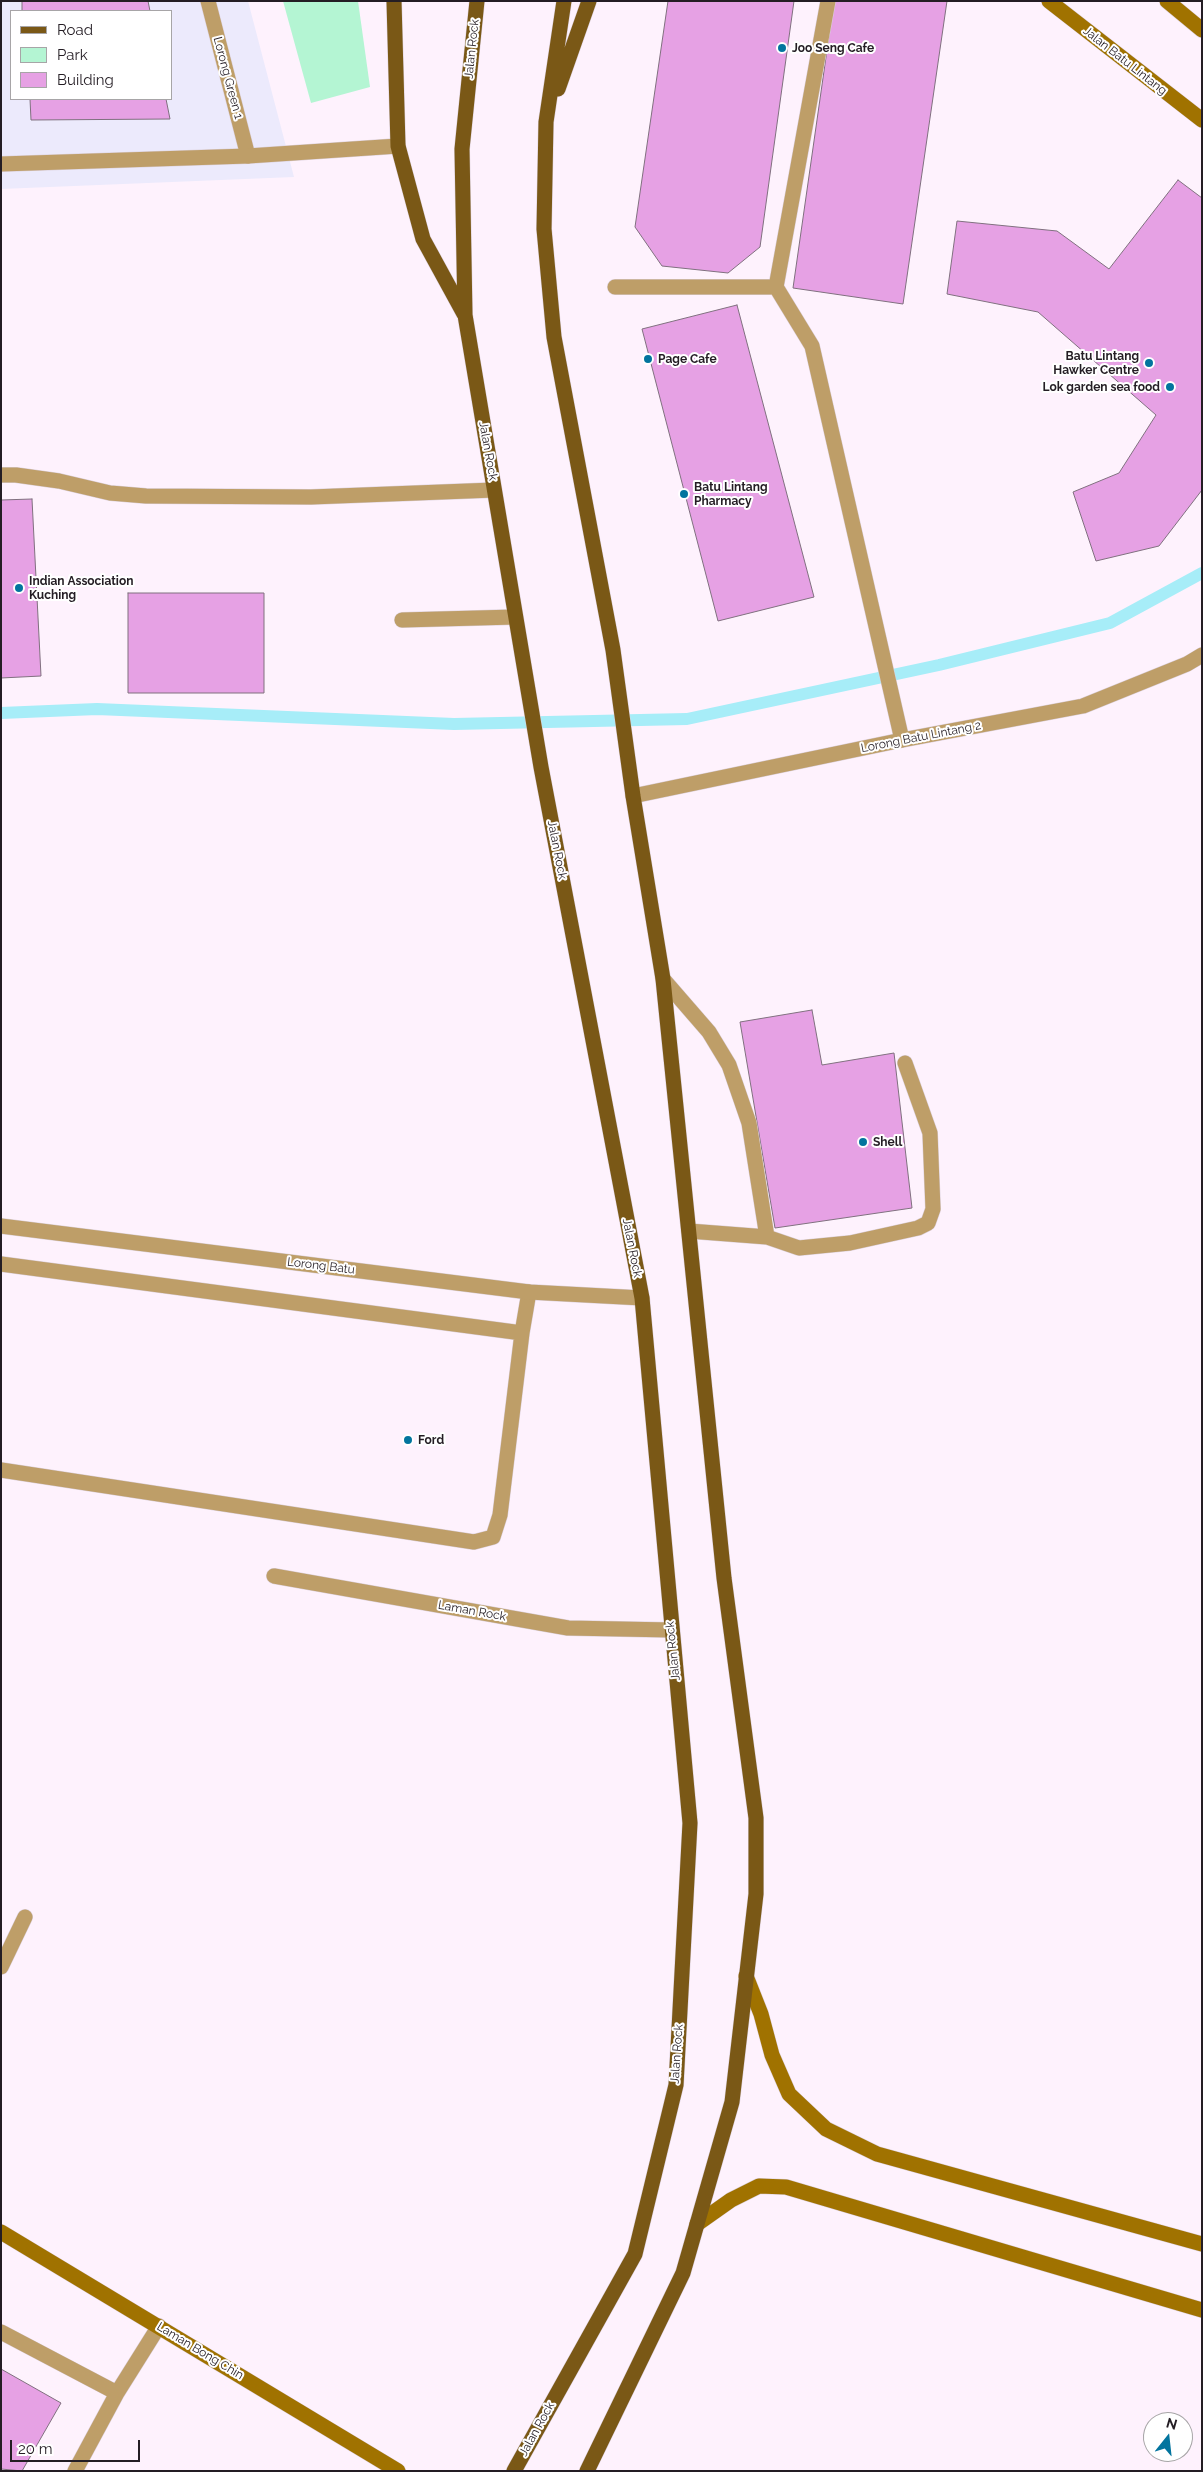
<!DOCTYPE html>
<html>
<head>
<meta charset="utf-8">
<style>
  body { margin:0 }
  #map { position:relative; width:1203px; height:2472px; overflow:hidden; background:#fef2fd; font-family:Raleway,sans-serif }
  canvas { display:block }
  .frame { position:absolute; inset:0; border:2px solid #241d24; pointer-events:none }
  .legend { position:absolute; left:10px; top:10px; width:162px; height:90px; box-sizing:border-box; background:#fff; border:1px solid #a7a5a7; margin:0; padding:6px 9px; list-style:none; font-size:15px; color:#241d24 }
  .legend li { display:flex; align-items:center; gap:10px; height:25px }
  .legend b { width:25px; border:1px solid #a7a5a7 }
  .north { position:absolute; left:1143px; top:2412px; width:50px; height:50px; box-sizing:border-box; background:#fff; border:1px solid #a7a5a7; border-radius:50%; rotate:16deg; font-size:14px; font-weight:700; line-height:20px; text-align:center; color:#241d24 }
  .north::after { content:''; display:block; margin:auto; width:18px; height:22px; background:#02749e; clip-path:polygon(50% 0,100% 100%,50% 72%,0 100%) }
  .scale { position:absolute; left:10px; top:2440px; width:130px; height:22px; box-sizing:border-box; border:2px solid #241d24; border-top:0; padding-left:6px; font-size:15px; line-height:18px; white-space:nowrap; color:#241d24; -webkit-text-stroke:4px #fff; paint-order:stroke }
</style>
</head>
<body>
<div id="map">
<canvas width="1203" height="2472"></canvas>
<div class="frame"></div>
<ul class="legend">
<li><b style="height:6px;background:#7a5816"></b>Road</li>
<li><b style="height:14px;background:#b4f5d3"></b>Park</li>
<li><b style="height:14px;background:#e6a1e4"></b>Building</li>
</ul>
<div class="north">N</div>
<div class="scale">20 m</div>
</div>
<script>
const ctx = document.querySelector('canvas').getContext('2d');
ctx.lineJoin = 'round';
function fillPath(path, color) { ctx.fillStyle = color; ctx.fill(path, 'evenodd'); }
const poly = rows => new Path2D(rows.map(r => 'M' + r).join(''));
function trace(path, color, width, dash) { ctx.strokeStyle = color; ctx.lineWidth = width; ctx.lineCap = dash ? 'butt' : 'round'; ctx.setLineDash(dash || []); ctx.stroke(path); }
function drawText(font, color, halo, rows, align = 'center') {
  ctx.font = font + ' Raleway,sans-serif'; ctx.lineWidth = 4; ctx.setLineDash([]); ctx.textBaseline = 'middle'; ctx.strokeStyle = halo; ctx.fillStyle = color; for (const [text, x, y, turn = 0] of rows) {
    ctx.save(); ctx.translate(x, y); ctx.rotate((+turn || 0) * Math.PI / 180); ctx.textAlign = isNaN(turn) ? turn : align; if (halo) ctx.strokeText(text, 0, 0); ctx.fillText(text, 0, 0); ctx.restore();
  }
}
fillPath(poly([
  [1,1,248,1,294,177,1,189],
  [11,11,171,11,171,99,11,99]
]), '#eceafc');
fillPath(poly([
  [283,1,358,1,370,87,311,103]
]), '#b4f5d3');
trace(poly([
  [1,713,97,709,454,724,687,719,939,665,1110,623,1202,573]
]), '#a7edf8', 12);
const building = poly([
  [22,1,148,1,150,11,22,11,22,1],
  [668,1,794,1,760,247,728,273,662,266,635,227,668,1],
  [834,1,947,1,903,304,793,288,834,1],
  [30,99,166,99,170,119,31,120,30,99],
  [1178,180,1202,198,1202,490,1159,546,1096,561,1073,492,1119,473,1156,415,1038,312,947,294,957,221,1057,231,1109,269,1178,180],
  [737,305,814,597,718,621,642,329,737,305],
  [32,499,41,676,1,678,1,500,32,499],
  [128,593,264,593,264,693,128,693,128,593],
  [812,1010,822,1065,894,1053,912,1208,775,1228,740,1022,812,1010],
  [1,2369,61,2403,22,2471,1,2469,1,2369]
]);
fillPath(building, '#e6a1e4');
trace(building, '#80707f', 1);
const lane = poly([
  [208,1,248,156],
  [828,1,776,287,812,346,902,740],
  [615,287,776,287],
  [1,475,16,475,59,481,110,493,146,496,311,497,494,490],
  [402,620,515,617],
  [663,979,709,1032,729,1065,749,1123,767,1237,689,1231],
  [767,1237,799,1248,850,1243,918,1228,928,1223,933,1209,930,1133,905,1063],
  [1,1264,522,1333],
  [1,1470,474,1542,493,1537,500,1515,522,1333,529,1292],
  [1,2332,117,2393],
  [75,2471,117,2393,159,2326]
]);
const street = poly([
  [1,164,248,156,398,146],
  [633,796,902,740,1083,706,1187,664,1202,655],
  [1,1226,529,1292,642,1298],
  [274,1576,568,1628,671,1630],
  [1,1967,25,1917]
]);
const secondary = poly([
  [1049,1,1202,120],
  [1167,1,1202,30],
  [746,1976,761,2014,772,2055,789,2094,826,2129,877,2154,1202,2244],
  [697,2224,731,2200,759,2186,786,2187,1202,2310],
  [1,2232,398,2471]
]);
const primary = poly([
  [394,1,398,146,423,239,464,314],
  [477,1,462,149,465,315,541,767,642,1298,690,1823,676,2085,635,2254,514,2471],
  [564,1,546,122,544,229,554,337,613,650,633,796,663,979,724,1578,756,1818,756,1894,732,2102,683,2273,587,2471],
  [558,89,589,1]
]);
trace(lane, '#dbd0da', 16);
trace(street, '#dbd0da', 16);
trace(secondary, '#dbd0da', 16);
trace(primary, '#dbd0da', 16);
trace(lane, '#be9e68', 15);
trace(street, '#be9e68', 15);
trace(secondary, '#a07200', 15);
trace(primary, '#7a5816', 15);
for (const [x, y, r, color] of [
  [782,48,5,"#02749e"],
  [648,359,5,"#02749e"],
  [1149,363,5,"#02749e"],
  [1170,387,5,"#02749e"],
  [684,494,5,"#02749e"],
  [19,588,5,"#02749e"],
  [863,1142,5,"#02749e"],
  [408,1440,5,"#02749e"]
]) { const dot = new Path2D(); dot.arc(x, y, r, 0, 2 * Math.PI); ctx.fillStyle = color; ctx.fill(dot); trace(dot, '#fff', 2); }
drawText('bold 12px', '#241d24', '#fff', [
  ["Joo Seng Cafe",792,48],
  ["Batu Lintang",1139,356,"right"],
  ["Hawker Centre",1139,370,"right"],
  ["Page Cafe",658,359],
  ["Lok garden sea food",1160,387,"right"],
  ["Batu Lintang",694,487],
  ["Pharmacy",694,501],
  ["Indian Association",29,581],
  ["Kuching",29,595],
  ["Shell",873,1142],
  ["Ford",418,1440]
], 'left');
drawText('12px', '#241d24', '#fff', [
  ["Jalan Rock",472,49,-84],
  ["Jalan Batu Lintang",1125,61,38],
  ["Lorong Green 1",228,78,75],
  ["Jalan Rock",488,451,80],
  ["Lorong Batu Lintang 2",921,737,-11],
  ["Jalan Rock",557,850,79],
  ["Jalan Rock",632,1248,79],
  ["Lorong Batu",321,1266,7],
  ["Laman Rock",472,1611,10],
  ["Jalan Rock",673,1651,-96],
  ["Jalan Rock",677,2054,-86],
  ["Laman Bong Chin",200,2351,31],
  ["Jalan Rock",537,2429,-61]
]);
</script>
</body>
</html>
